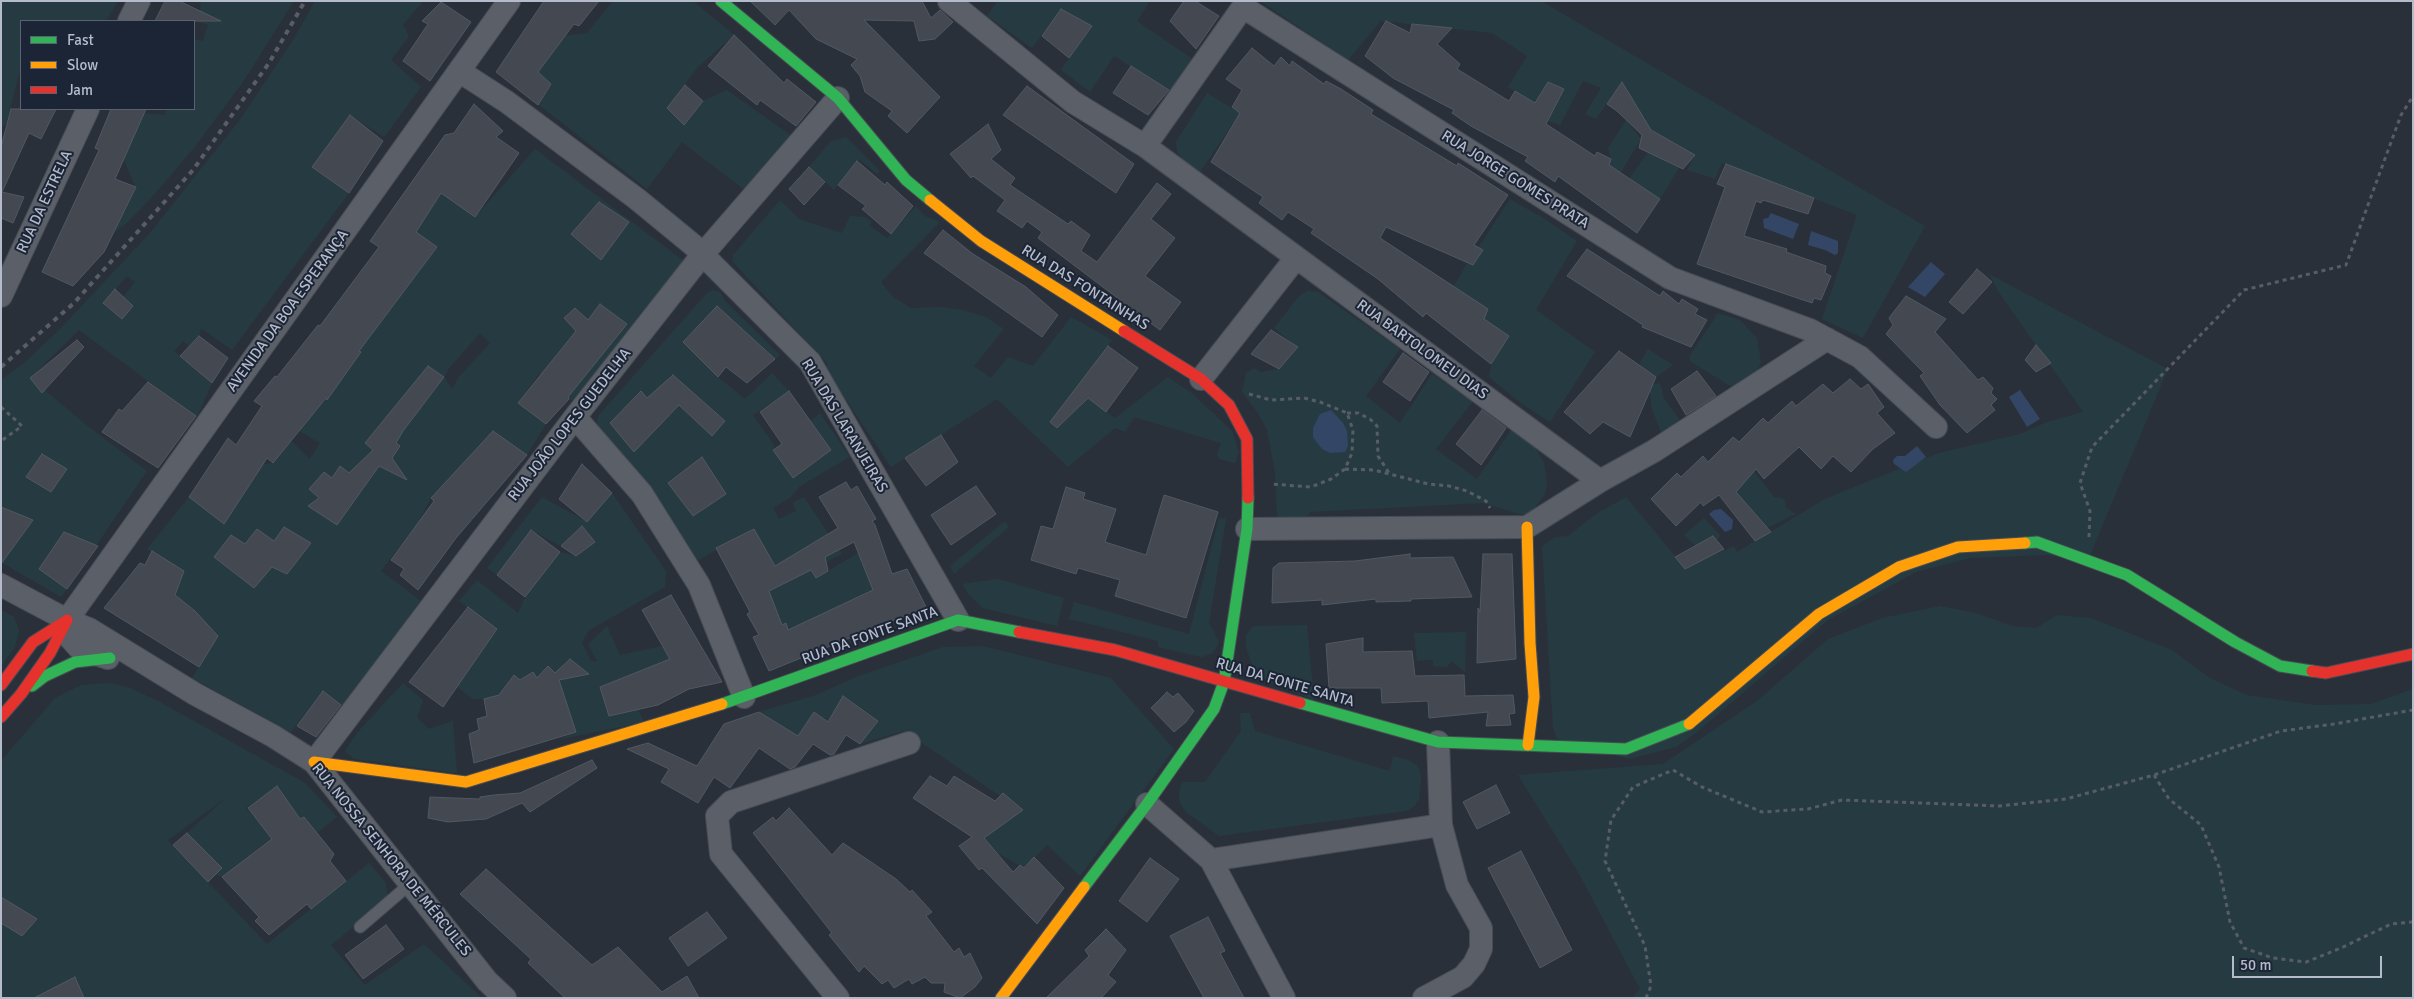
<!DOCTYPE html>
<html>
<head>
<meta charset="utf-8">
<style>
  body { margin:0 }
  #map { position:relative; width:2414px; height:999px; overflow:hidden; background:#2a303a; font-family:Signika,sans-serif }
  canvas { display:block }
  .frame { position:absolute; inset:0; border:2px solid #b4bbcb; pointer-events:none }
  .legend { position:absolute; left:20px; top:20px; width:175px; height:90px; box-sizing:border-box; background:#1c2536; border:1px solid #596172; margin:0; padding:6px 9px; list-style:none; font-size:15px; color:#b4bbcb }
  .legend li { display:flex; align-items:center; gap:10px; height:25px }
  .legend b { width:25px; border:1px solid #596172 }
  .scale { position:absolute; left:2232px; top:956px; width:150px; height:22px; box-sizing:border-box; border:2px solid #b4bbcb; border-top:0; padding-left:6px; font-size:15px; line-height:18px; white-space:nowrap; color:#b4bbcb; -webkit-text-stroke:4px #1c2536; paint-order:stroke }
</style>
</head>
<body>
<div id="map">
<canvas width="2414" height="999"></canvas>
<div class="frame"></div>
<ul class="legend">
<li><b style="height:6px;background:#30b455"></b>Fast</li>
<li><b style="height:6px;background:#ff9f0a"></b>Slow</li>
<li><b style="height:6px;background:#e5322d"></b>Jam</li>
</ul>
<div class="scale">50 m</div>
</div>
<script>
const ctx = document.querySelector('canvas').getContext('2d');
ctx.lineJoin = 'round';
function fillPath(path, color) { ctx.fillStyle = color; ctx.fill(path, 'evenodd'); }
const poly = rows => new Path2D(rows.map(r => 'M' + r).join(''));
function trace(path, color, width, dash) { ctx.strokeStyle = color; ctx.lineWidth = width; ctx.lineCap = dash ? 'butt' : 'round'; ctx.setLineDash(dash || []); ctx.stroke(path); }
function drawText(font, color, halo, rows, align = 'center') {
  ctx.font = font + ' Signika,sans-serif'; ctx.lineWidth = 4; ctx.setLineDash([]); ctx.textBaseline = 'middle'; ctx.strokeStyle = halo; ctx.fillStyle = color; for (const [text, x, y, turn = 0] of rows) {
    ctx.save(); ctx.translate(x, y); ctx.rotate((+turn || 0) * Math.PI / 180); ctx.textAlign = isNaN(turn) ? turn : align; if (halo) ctx.strokeText(text, 0, 0); ctx.fillText(text, 0, 0); ctx.restore();
  }
}
fillPath(poly([
  [1,1,118,1,106,21,21,21,21,66,7,122,1,129],
  [201,1,294,1,243,82,193,149,152,197,126,224,114,232,136,188,124,160,144,113,164,115,167,109,194,109,194,39,203,41,208,25,198,22],
  [315,1,423,1,403,25,409,36,391,60,421,87,384,137,350,115,330,142,312,167,349,193,232,350,201,328,199,336,189,346,183,341,174,351,212,383,197,417,79,330,30,378,89,427,147,471,61,597,1,562,1,380,24,363,59,330,150,233,242,117,295,37],
  [127,276,135,282,123,297,133,306,122,319,103,303],
  [613,1,693,1,734,35,697,68,667,108,684,125,703,101,727,90,793,137,746,191,682,142,647,189,539,105,551,84,538,72,563,36,587,33],
  [998,1,1150,1,1137,21,1197,62,1175,93,1114,56,1090,92,1061,70,1091,26,1061,9,1032,48,987,16],
  [1260,1,1541,1,1925,226,1863,338,1822,319,1857,215,1722,163,1715,179,1687,170,1695,155,1651,130,1622,82,1596,119,1585,114,1601,88,1583,81,1560,125,1548,121,1564,89,1548,82,1535,103,1508,87,1527,56,1492,33,1381,21,1348,60],
  [1207,93,1240,113,1200,172,1187,164,1177,152,1176,142],
  [1626,120,1641,139,1618,177,1608,169,1611,159,1608,148],
  [846,137,880,171,877,174,859,159,834,190,809,167,830,142],
  [471,146,461,207,475,217,535,149,692,267,580,402,569,399,565,393,539,374,518,403,546,424,527,455,493,431,431,498,419,521,381,571,425,604,347,709,323,691,291,732,192,678,218,636,195,611,175,595,184,571,147,549,189,497,224,524,263,464,274,463,291,441,310,459,320,443,299,431,321,404,327,399,366,340,437,247,416,232],
  [600,304,627,324,582,380,556,355,576,331,564,317,575,308,588,320],
  [480,333,490,343,458,378,452,389,444,377,450,367],
  [428,366,444,377,394,442,400,446,392,458,397,466,391,472,379,466,337,525,309,506,319,498,309,489,324,472,332,478,340,467,349,473,373,450,365,443],
  [284,527,254,588,215,557,231,535,245,544,257,529,274,541],
  [1648,152,1679,168,1660,199,1629,179],
  [1510,199,1545,219,1577,241,1536,310,1595,352,1550,422,1522,404,1489,377,1491,364,1509,336,1484,319,1488,309,1441,324,1431,318,1459,278,1467,263,1473,265,1482,250,1478,248],
  [780,200,799,219,842,233,850,216,864,217,871,221,870,226,887,238,916,206,925,216,940,222,881,282,893,297,911,308,943,307,963,310,986,317,1004,329,974,366,991,378,1008,357,1033,366,1071,317,1112,340,1062,407,1073,413,1088,398,1115,418,1168,377,1193,394,1232,431,1239,452,1235,463,1219,459,1217,455,1221,443,1134,417,1125,432,1115,428,1068,467,997,399,891,467,826,370,827,363,733,262,733,255],
  [1989,274,2168,369,2088,560,2046,555,1970,558,1916,572,1828,620,1697,732,1676,747,1629,759,1557,739,1553,728,1542,546,1555,537,1568,536,1596,514,1626,497,1685,568,1734,546,1737,552,1825,499,1844,491,1939,453,2020,434,2047,422,2083,412,1998,291],
  [713,290,720,292,725,301,780,355,775,359,717,306,683,342,718,377,745,399,772,373,789,391,753,415,774,445,773,450,793,478,831,450,811,421,820,413,850,457,800,486,791,497,773,508,779,519,796,511,793,502,804,497,842,554,826,562,813,543,798,552,816,578,858,553,873,590,788,630,786,624,778,627,778,614,773,602,756,597,785,583,754,529,698,560,596,433,598,416,707,293],
  [1308,291,1318,292,1400,349,1366,396,1400,423,1432,374,1473,401,1436,449,1477,479,1512,429,1535,447,1544,463,1547,484,1545,494,1530,514,1519,514,1483,503,1310,512,1307,517,1282,521,1277,515,1275,472,1267,430,1258,413,1242,392,1246,373,1254,368,1261,372,1279,369,1298,348,1274,328,1299,296],
  [1718,313,1740,320,1757,338,1761,362,1751,386,1740,392,1691,362,1689,357],
  [1648,349,1673,365,1656,377,1639,365],
  [1660,383,1664,398,1684,426,1663,438,1652,409,1649,385],
  [1754,471,1774,497,1782,498,1786,502,1785,507,1796,514,1767,528,1736,492],
  [612,493,666,571,665,587,588,631,582,643,591,661,597,661,588,644,607,626,620,655,667,645,672,658,600,687,609,716,638,709,644,722,557,740,576,732,564,694,552,682,588,673,570,659,555,673,537,678,533,672,520,680,514,675,505,687,515,691,484,699,473,699,457,687,497,630,459,601,477,580,518,613,525,597,560,552,576,556,595,542,582,526,561,546,531,530,497,575,487,568,542,497,587,522],
  [1219,518,1226,519,1209,623,1219,642,1213,653,1201,657,1158,647,1158,641,1069,619,1074,602,1189,634],
  [1704,518,1721,536,1716,540,1696,546,1684,535],
  [1005,521,1009,527,954,574,950,566],
  [998,579,1064,598,1057,626,983,608,969,595,962,584],
  [1940,606,1976,613,2012,626,2036,628,2057,615,2091,618,2172,650,2210,678,2247,695,2315,705,2371,704,2413,689,2413,998,1632,998,1640,989,1578,872,1518,775,1663,764,1757,701,1828,639,1882,618],
  [1,610,14,617,19,630,15,647,1,666],
  [1307,625,1314,700,1268,682,1259,674,1251,662,1246,647,1246,635,1253,626],
  [1466,632,1465,672,1451,661,1447,667,1433,666,1433,660,1417,661,1414,633],
  [983,646,1111,678,1174,749,1080,876,1047,845,1024,868,996,852,979,832,1022,810,1003,793,1000,796,904,731,860,744,878,720,844,696,828,722,814,712,798,736,759,712,816,695,856,677,943,647],
  [110,683,130,688,158,701,291,775,304,782,337,817,317,833,303,817,264,844,222,877,215,874,222,867,187,833,227,797,168,840,267,944,369,863,386,883,388,898,331,945,365,985,424,944,482,998,1,998,1,761,55,698,81,685],
  [277,787,291,807,264,828,246,808],
  [403,683,423,700,417,718,429,729,453,721,457,773,354,759,345,751,357,733],
  [1240,713,1250,713,1255,731,1390,771,1393,756,1408,760,1417,765,1421,776,1419,799,1415,806,1406,811,1219,836,1186,812,1180,803,1179,793,1182,782,1205,782,1241,731]
]), '#263b41');
fillPath(poly([
  [1771,213,1799,224,1793,239,1764,228,1763,219,1768,218],
  [1811,231,1838,241,1838,253,1835,255,1825,250,1808,245],
  [1931,262,1945,274,1925,297,1908,287],
  [2020,390,2040,419,2027,427,2009,397],
  [1331,410,1343,423,1347,431,1348,446,1345,452,1330,453,1322,449,1313,437,1313,428,1320,414],
  [1917,446,1926,457,1906,472,1894,464,1893,460,1897,456,1905,456],
  [1721,509,1733,520,1732,529,1725,532,1709,514,1714,510]
]), '#344665');
const building = poly([
  [165,1,179,1,221,21,155,21,165,1],
  [544,1,599,1,579,26,574,24,538,72,551,84,538,105,496,72,544,1],
  [750,1,922,1,931,18,940,10,953,22,935,39,919,41,914,21,864,20,940,97,907,133,888,116,892,111,865,92,860,76,851,65,857,59,816,39,789,10,775,25,750,1],
  [1184,1,1195,1,1219,16,1196,49,1170,21,1184,1],
  [441,2,471,22,430,81,403,61,428,24,422,21,441,2],
  [1061,9,1092,26,1069,58,1042,36,1061,9],
  [1386,21,1410,33,1412,24,1452,28,1437,44,1460,64,1457,69,1509,101,1515,91,1535,103,1548,82,1564,89,1546,124,1595,156,1597,152,1611,159,1609,165,1660,199,1637,233,1558,176,1555,182,1525,161,1528,157,1471,126,1452,113,1454,110,1393,78,1365,56,1386,21],
  [734,35,784,83,787,79,816,102,796,126,760,100,757,105,708,66,734,35],
  [1252,48,1274,66,1281,57,1290,66,1292,61,1324,84,1326,81,1341,89,1373,110,1371,114,1457,166,1458,163,1508,195,1474,245,1483,250,1473,265,1386,227,1380,238,1488,309,1484,319,1509,336,1491,364,1426,313,1423,317,1378,279,1311,233,1314,229,1288,212,1282,220,1259,203,1263,197,1211,162,1240,113,1232,107,1242,90,1226,79,1252,48],
  [1131,66,1169,90,1148,115,1113,93,1131,66],
  [1622,82,1651,130,1695,155,1683,169,1639,148,1642,135,1617,111,1607,104,1622,82],
  [685,85,703,101,684,125,667,108,685,85],
  [1027,86,1134,164,1116,193,1003,115,1027,86],
  [474,104,503,131,496,137,519,153,475,217,441,193,416,232,437,247,359,351,361,352,327,400,326,398,273,463,267,458,224,524,189,497,228,438,236,445,262,406,254,401,275,376,277,377,318,325,320,326,379,247,370,241,445,135,454,133,474,104],
  [11,109,56,109,41,139,29,133,2,192,24,197,13,223,1,218,1,147,11,109],
  [111,109,146,109,115,179,136,187,104,252,73,286,42,272,99,150,95,148,111,109],
  [350,115,383,141,349,193,312,167,350,115],
  [988,124,1001,150,991,159,1015,178,1010,185,1068,224,1071,221,1090,235,1081,251,1097,262,1157,183,1171,194,1151,219,1175,238,1145,276,1181,302,1160,330,1038,238,1042,232,1027,221,1022,228,997,211,1005,200,973,176,971,178,950,154,988,124],
  [857,161,885,185,887,182,913,206,891,234,862,209,866,206,838,185,857,161],
  [1726,164,1814,198,1808,214,1763,200,1761,203,1756,201,1744,236,1787,249,1786,252,1826,266,1825,273,1831,276,1821,300,1814,298,1812,303,1697,264,1725,187,1717,184,1726,164],
  [809,167,825,182,804,205,789,189,809,167],
  [599,202,629,222,601,260,571,234,599,202],
  [943,230,973,254,1026,287,1058,315,1042,337,924,253,943,230],
  [1587,249,1660,296,1663,291,1679,304,1682,299,1698,309,1695,314,1707,320,1691,347,1642,327,1643,325,1567,276,1587,249],
  [1977,269,1992,282,1963,314,1949,302,1977,269],
  [115,289,133,306,122,319,103,303,115,289],
  [1906,296,1946,319,1935,332,1978,380,1983,377,1993,388,1991,393,1997,399,1991,405,1995,410,1967,433,1940,405,1920,376,1924,373,1886,334,1893,325,1889,318,1906,296],
  [600,304,627,324,568,397,569,399,546,424,518,403,576,331,564,318,575,308,588,320,600,304],
  [717,306,775,359,747,383,726,367,718,377,683,342,717,306],
  [1271,330,1298,347,1279,369,1251,354,1271,330],
  [199,336,228,358,212,383,180,356,199,336],
  [77,340,84,347,42,393,30,378,77,340],
  [2036,345,2051,363,2036,372,2025,360,2036,345],
  [1108,346,1138,368,1106,412,1088,398,1057,428,1050,422,1108,346],
  [1619,351,1656,377,1630,437,1603,422,1590,434,1564,412,1619,351],
  [1403,353,1429,372,1410,401,1383,382,1403,353],
  [428,366,444,377,403,431,396,443,400,446,392,458,407,480,379,466,337,525,308,506,319,498,309,489,324,472,332,478,340,466,349,473,373,450,365,443,428,366],
  [1697,371,1716,396,1686,415,1671,389,1697,371],
  [673,375,725,421,712,436,679,405,634,452,610,423,641,391,647,398,673,375],
  [1850,379,1861,389,1868,384,1884,407,1877,413,1895,433,1873,449,1851,472,1833,456,1821,469,1799,447,1764,479,1756,469,1736,492,1771,532,1755,541,1719,495,1703,506,1701,502,1676,526,1651,499,1677,473,1681,477,1703,456,1708,462,1733,437,1739,442,1763,418,1768,423,1792,401,1796,406,1823,384,1833,393,1850,379],
  [148,382,196,416,158,468,102,432,119,409,122,411,148,382],
  [789,391,831,450,793,478,773,450,782,444,760,412,789,391],
  [1482,410,1506,428,1481,465,1456,444,1482,410],
  [493,431,527,455,456,538,418,590,400,575,404,569,391,560,434,501,431,498,493,431],
  [941,435,958,462,926,486,905,458,941,435],
  [42,454,67,469,51,492,26,477,42,454],
  [702,457,726,494,693,516,668,483,702,457],
  [582,464,612,493,587,522,559,499,582,464],
  [846,482,851,490,857,486,876,519,872,521,875,525,892,574,907,569,926,607,769,671,753,637,759,635,747,614,750,612,716,548,754,529,775,566,838,528,819,497,846,482],
  [854,542,873,590,788,630,786,623,782,625,769,591,811,570,816,578,828,571,825,557,854,542],
  [976,486,996,514,951,545,931,515,976,486],
  [1066,487,1085,493,1083,499,1116,509,1105,542,1146,555,1164,495,1218,512,1186,618,1115,596,1120,580,1078,568,1076,574,1031,560,1041,526,1053,529,1066,487],
  [1,507,33,520,1,564,1,507],
  [582,526,595,542,576,556,561,546,582,526],
  [284,527,311,543,287,574,272,567,254,588,214,557,231,535,245,544,257,529,274,541,284,527],
  [531,530,560,552,525,597,497,575,531,530],
  [64,532,98,546,67,589,39,569,64,532],
  [1713,536,1724,549,1685,569,1675,557,1713,536],
  [152,551,184,571,175,595,195,611,218,636,199,667,104,608,140,563,145,565,152,551],
  [1410,554,1410,558,1453,557,1472,597,1411,599,1411,601,1376,602,1376,599,1322,605,1322,600,1272,603,1273,568,1279,563,1355,561,1410,554],
  [1483,554,1512,554,1516,659,1477,663,1478,608,1480,612,1483,554],
  [671,595,722,682,689,689,658,705,609,716,600,687,670,659,642,610,671,595],
  [468,607,497,629,443,707,409,682,468,607],
  [1363,638,1363,652,1412,651,1415,676,1464,675,1465,696,1513,695,1515,713,1509,714,1511,725,1486,726,1488,712,1429,718,1428,701,1382,703,1381,688,1329,688,1326,644,1363,638],
  [570,659,589,674,559,680,576,732,474,763,469,734,479,730,477,719,487,716,484,699,499,695,514,675,520,680,533,672,537,678,548,666,555,673,570,659],
  [323,691,341,705,316,737,297,726,323,691],
  [1167,692,1173,697,1178,693,1194,711,1186,722,1174,732,1151,708,1167,692],
  [843,696,878,721,860,744,846,735,834,754,830,755,813,744,795,767,790,769,759,748,730,788,714,777,698,803,661,782,669,769,627,749,648,743,697,766,724,724,759,712,798,736,814,712,828,722,843,696],
  [592,760,597,768,530,812,522,803,486,819,448,822,428,818,430,797,480,799,480,797,494,795,520,793,592,760],
  [930,776,947,786,954,776,995,801,1003,793,1023,810,984,838,1013,872,1020,865,1024,868,1034,857,1064,888,1037,924,982,868,979,870,959,846,972,837,913,798,930,776],
  [1496,785,1510,813,1477,829,1463,802,1496,785],
  [277,786,300,819,304,817,334,854,330,861,346,881,311,909,307,904,269,935,255,921,259,917,222,877,272,839,248,808,277,786],
  [789,808,832,855,843,843,896,879,910,892,912,890,932,912,926,916,954,952,959,948,964,957,970,953,982,978,975,987,960,998,944,992,945,983,931,983,925,977,912,984,909,979,894,988,888,980,882,984,864,966,859,972,829,935,832,933,753,833,773,817,776,821,789,808],
  [187,833,222,868,208,882,173,845,187,833],
  [1521,851,1572,950,1540,968,1488,868,1521,851],
  [1150,858,1179,879,1147,922,1119,901,1150,858],
  [486,869,592,965,618,947,662,992,687,976,699,998,565,998,528,963,531,959,460,894,486,869],
  [1,897,37,919,22,936,1,923,1,897],
  [707,912,727,938,688,966,669,938,707,912],
  [1208,917,1225,951,1220,953,1244,998,1204,998,1170,936,1208,917],
  [386,925,404,949,363,979,345,955,386,925],
  [1106,929,1126,950,1108,975,1116,982,1101,998,1046,998,1089,956,1085,950,1106,929],
  [75,977,84,998,34,998,75,977]
]);
fillPath(building, '#434851');
trace(building, '#525861', 1);
const lane = poly([
  [360,927,410,884]
]);
const street = poly([
  [949,1,1073,102,1145,146,1600,481,1527,527,1247,529],
  [129,21,139,1],
  [459,71,507,102,637,199,693,245,810,362,958,620],
  [1145,146,1243,7,1670,278,1810,330,1860,357,1936,427],
  [1,296,88,109],
  [1201,379,1296,258],
  [575,417,642,494,699,585,744,697],
  [1600,481,1654,451,1827,339],
  [1,585,67,620,89,629,195,694,273,736,314,762,487,981,505,998],
  [67,620,509,1],
  [67,620,70,638,80,649,108,658],
  [314,762,575,417,703,254,838,98],
  [1147,804,1211,860,1284,998],
  [1211,860,1441,825],
  [838,998,721,854,717,816,731,802,909,743],
  [1424,998,1463,977,1474,964,1481,949,1481,928,1457,885,1441,825,1438,742]
]);
const fast = poly([
  [721,1,838,98,906,180,930,200],
  [2025,543,2037,542,2127,575,2235,642,2280,666,2312,671],
  [32,686,45,676,75,662,110,658],
  [1300,703,1438,742,1626,749,1689,724],
  [722,704,958,620,1019,632],
  [1084,887,1147,804,1214,709,1224,682,1247,529,1248,498]
]);
const slow = poly([
  [930,200,981,241,1124,331],
  [1527,527,1530,643,1534,697,1528,745],
  [1689,724,1819,614,1899,567,1958,547,2025,543],
  [314,762,466,782,722,704],
  [1001,998,1084,887]
]);
const jam = poly([
  [1124,331,1201,379,1229,405,1247,439,1248,498],
  [1019,632,1115,650,1300,703],
  [2312,671,2326,673,2413,654],
  [1,685,33,642,66,621],
  [1,717,21,694,50,653,67,620]
]);
trace(lane, '#484c54', 13);
trace(street, '#484c54', 24);
trace(fast, '#484c54', 13);
trace(slow, '#484c54', 13);
trace(jam, '#484c54', 13);
trace(poly([
  [1249,394,1271,400,1304,398,1320,402,1347,413,1353,430,1352,453,1345,469,1331,479,1311,487,1271,484],
  [1,407,22,426,1,441],
  [1347,413,1358,413,1370,419,1377,426,1378,456,1389,473],
  [1345,469,1374,470,1428,484,1449,486,1467,491,1486,501,1490,508],
  [2089,537,2090,511,2080,483,2092,447,2244,290,2346,265,2401,115,2413,96],
  [2154,775,2169,799,2201,825,2219,867,2230,922,2244,948,2273,958,2306,962,2341,948,2391,924,2413,922],
  [1646,998,1651,986,1645,946,1605,861,1611,820,1633,787,1673,770,1702,787,1762,812,1808,809,1842,800,1999,806,2066,799,2154,775,2281,731,2334,724,2413,710]
]), '#585d65', 3, [4, 4]);
trace(lane, '#5a5f68', 11);
trace(street, '#5a5f68', 22);
trace(fast, '#30b455', 11);
trace(slow, '#ff9f0a', 11);
trace(jam, '#e5322d', 11);
trace(poly([
  [1,367,74,303,193,170,269,63,305,1]
]), '#595d66', 4, [5, 5]);
drawText('15px', '#b4bbcb', '#1c2536', [
  ["RUA JORGE GOMES PRATA",1515,180,32],
  ["RUA DA ESTRELA",45,202,-65],
  ["RUA DAS FONTAINHAS",1085,288,32],
  ["AVENIDA DA BOA ESPERANÇA",288,311,-54],
  ["RUA BARTOLOMEU DIAS",1422,350,36],
  ["RUA JOÃO LOPES GUEDELHA",570,425,-52],
  ["RUA DAS LARANJEIRAS",844,426,59],
  ["RUA DA FONTE SANTA",870,636,-20],
  ["RUA DA FONTE SANTA",1285,683,16],
  ["RUA NOSSA SENHORA DE MÉRCULES",391,860,51]
]);
</script>
</body>
</html>
